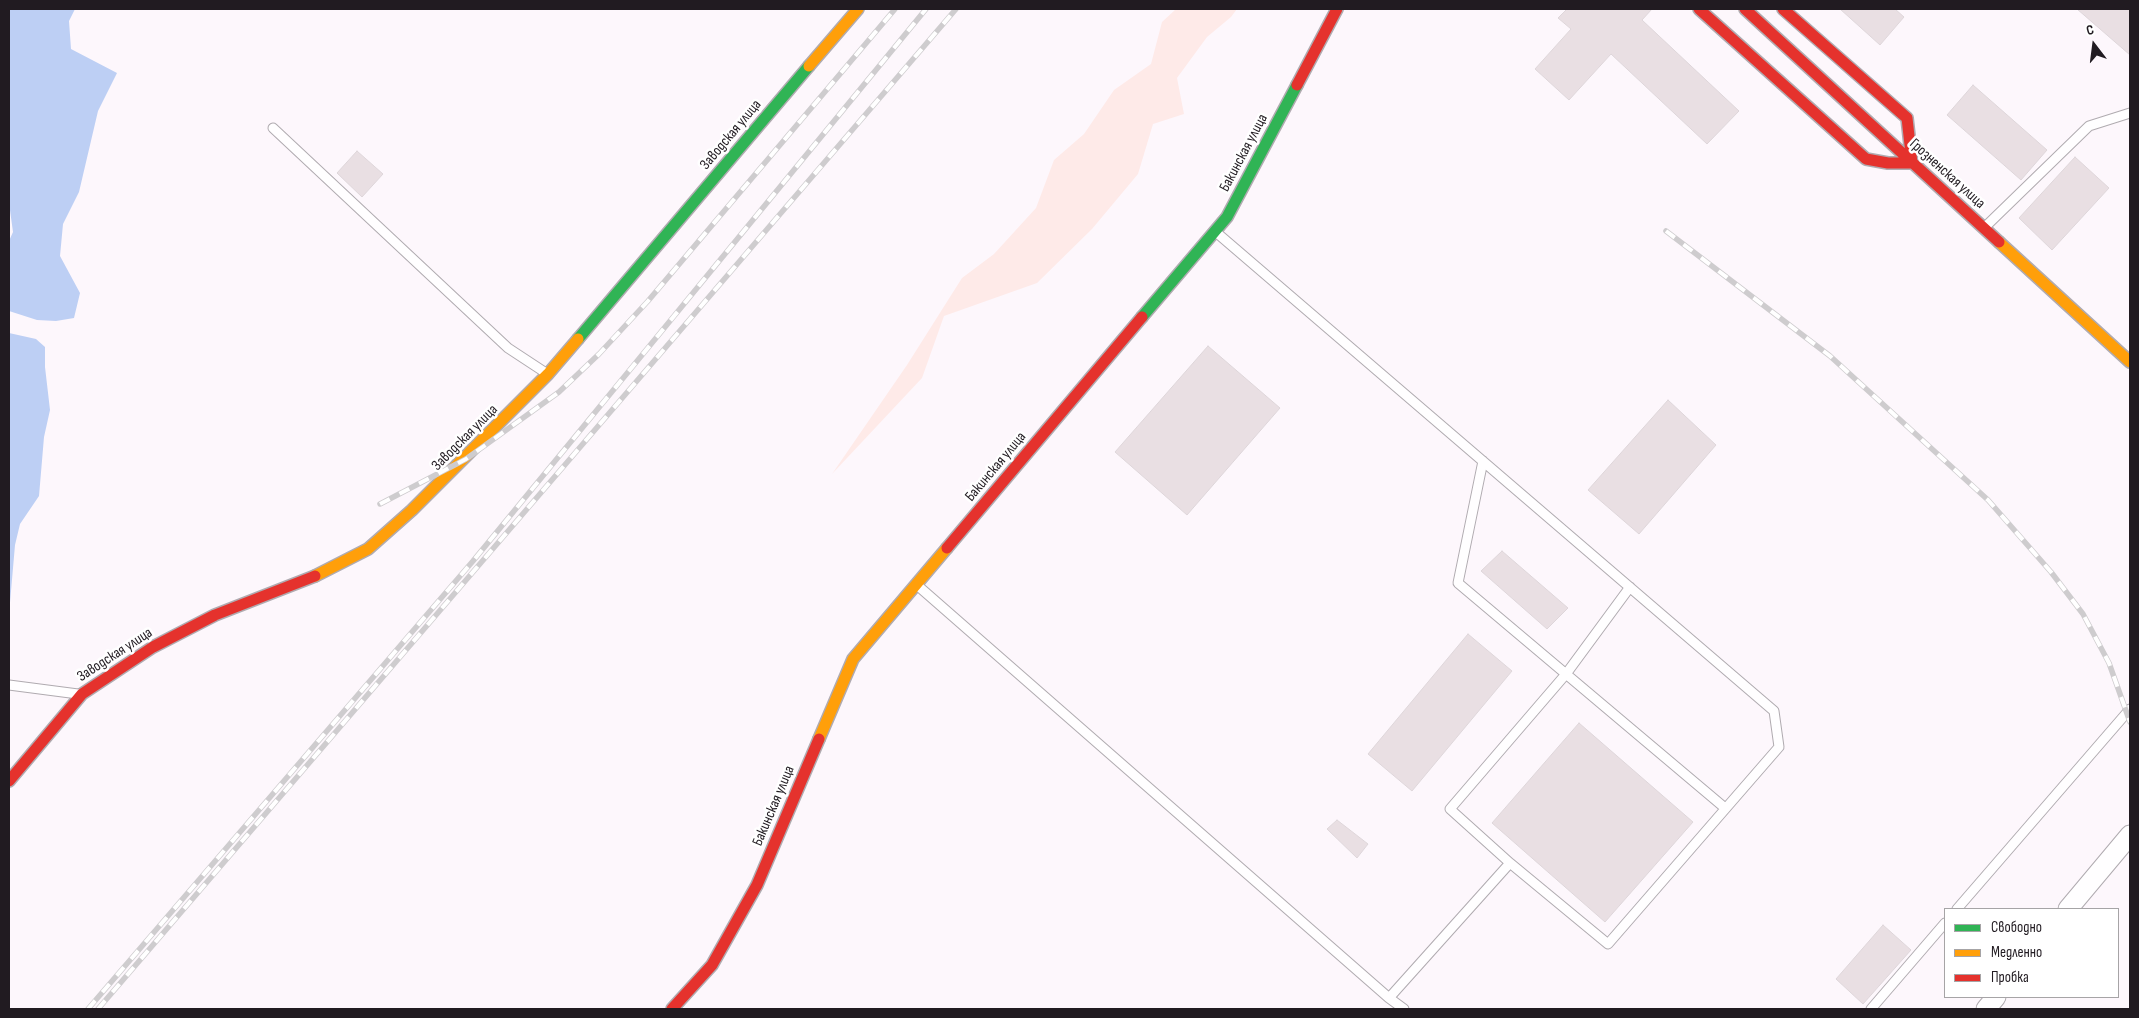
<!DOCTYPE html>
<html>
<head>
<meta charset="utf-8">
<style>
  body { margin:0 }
  #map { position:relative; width:2139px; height:1018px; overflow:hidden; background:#fdf7fc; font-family:"Sofia Sans Condensed",sans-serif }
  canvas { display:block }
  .frame { position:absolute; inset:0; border:10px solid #211b21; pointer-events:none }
  .legend { position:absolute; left:1944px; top:908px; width:175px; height:90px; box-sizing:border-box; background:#fff; border:1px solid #a6a4a6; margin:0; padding:6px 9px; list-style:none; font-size:15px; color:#211b21 }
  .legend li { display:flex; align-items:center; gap:10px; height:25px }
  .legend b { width:25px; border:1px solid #a6a4a6 }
  .north { position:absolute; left:2069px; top:20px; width:50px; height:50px; -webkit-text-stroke:4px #fff; paint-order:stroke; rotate:345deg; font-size:14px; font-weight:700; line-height:20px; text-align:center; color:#211b21 }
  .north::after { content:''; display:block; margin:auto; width:18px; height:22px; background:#211b21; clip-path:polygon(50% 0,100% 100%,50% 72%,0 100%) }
</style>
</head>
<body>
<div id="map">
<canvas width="2139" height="1018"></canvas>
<div class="frame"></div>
<ul class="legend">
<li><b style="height:6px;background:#30b455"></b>Свободно</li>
<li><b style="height:6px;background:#ff9f0a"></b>Медленно</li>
<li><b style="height:6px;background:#e5322d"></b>Пробка</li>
</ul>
<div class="north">С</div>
</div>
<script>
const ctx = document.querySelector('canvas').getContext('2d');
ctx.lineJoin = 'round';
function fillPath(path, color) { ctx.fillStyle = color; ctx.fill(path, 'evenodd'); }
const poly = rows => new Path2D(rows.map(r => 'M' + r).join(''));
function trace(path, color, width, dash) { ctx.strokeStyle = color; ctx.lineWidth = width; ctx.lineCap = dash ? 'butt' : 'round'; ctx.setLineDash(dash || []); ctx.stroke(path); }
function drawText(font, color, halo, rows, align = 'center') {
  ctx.font = font + ' "Sofia Sans Condensed",sans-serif'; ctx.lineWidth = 5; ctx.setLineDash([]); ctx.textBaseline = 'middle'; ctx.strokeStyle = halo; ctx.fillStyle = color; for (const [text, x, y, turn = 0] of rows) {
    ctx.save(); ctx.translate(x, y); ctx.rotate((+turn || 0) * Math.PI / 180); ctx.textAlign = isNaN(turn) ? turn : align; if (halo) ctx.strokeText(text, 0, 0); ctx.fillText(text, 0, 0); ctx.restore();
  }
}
fillPath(poly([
  [1176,9,1237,9,1231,17,1207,37,1177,78,1184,114,1153,124,1138,174,1092,229,1037,283,944,316,922,378,832,474,907,365,962,278,994,254,1036,208,1054,160,1084,134,1114,90,1151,64,1162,22]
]), '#feeae8');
fillPath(poly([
  [9,9,75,9,69,21,71,49,117,73,98,111,79,192,63,224,60,256,80,293,74,318,56,321,37,320,9,311,9,241,13,232,9,203],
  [9,333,36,339,45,347,45,367,50,410,44,437,39,496,20,524,15,545,9,614]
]), '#bdcff4');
const building = poly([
  [1567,9,1652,9,1642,20,1739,111,1707,144,1611,54,1569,100,1535,69,1571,29,1558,18,1567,9],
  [1840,9,1895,9,1904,17,1880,45,1840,9],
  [2077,9,2130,9,2130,55,2077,9],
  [1973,85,2047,150,2021,180,1947,115,1973,85],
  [357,151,383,174,362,197,337,173,357,151],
  [2075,157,2109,188,2052,250,2019,218,2075,157],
  [1208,346,1280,408,1187,515,1115,452,1208,346],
  [1668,400,1716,445,1639,534,1588,490,1668,400],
  [1502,551,1568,608,1547,629,1481,571,1502,551],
  [1468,634,1512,671,1412,791,1368,754,1468,634],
  [1579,723,1693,822,1605,922,1492,823,1579,723],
  [1337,820,1368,844,1357,858,1327,829,1337,820],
  [1883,925,1911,950,1863,1004,1836,979,1883,925]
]);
fillPath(building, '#e9dfe3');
trace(building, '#ded6da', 1);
const lane = poly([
  [273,128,508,348,546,373],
  [1985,227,2089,126,2130,113],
  [1217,233,1774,711,1779,747,1608,944,1510,863,1389,998,1404,1009],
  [1483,461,1458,583,1725,808],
  [917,585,1389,998],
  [9,685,78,694],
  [1510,863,1450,809,1566,674,1630,587],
  [1957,909,2130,709],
  [1871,1009,1945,923]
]);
const street = poly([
  [2068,909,2130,835],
  [1986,1009,1996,997]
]);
const fast = poly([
  [1142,317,1227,217,1297,85],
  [578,339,809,66]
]);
const slow = poly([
  [809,66,858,9],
  [1999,242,2130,362],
  [315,576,368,549,412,510,548,374,578,339],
  [819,739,853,659,947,548]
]);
const jam = poly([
  [1699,9,1866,159,1888,163,1912,163],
  [1745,9,1999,242],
  [1783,9,1907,118,1912,163],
  [1297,85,1337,9],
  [947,548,1142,317],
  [9,781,82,694,153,647,215,615,315,576],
  [672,1009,712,965,757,885,819,739]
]);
trace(lane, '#b0abb0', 11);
trace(street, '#b0abb0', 21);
trace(fast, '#b0abb0', 14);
trace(slow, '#b0abb0', 14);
trace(jam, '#b0abb0', 14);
trace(lane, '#fffeff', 9);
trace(street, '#fffeff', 19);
trace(fast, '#30b455', 11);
trace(slow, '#ff9f0a', 11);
trace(jam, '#e5322d', 11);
const rail = poly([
  [1666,231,1830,356,1988,500,2051,572,2083,614,2109,663,2130,722],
  [380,504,466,459,559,392,599,354,648,301,895,9],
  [88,1009,473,561,926,9],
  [98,1009,956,9]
]);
trace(rail, '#ceccce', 5.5);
trace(rail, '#fff', 4, [11]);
drawText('15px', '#211b21', '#fff', [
  ["Заводская улица",731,135,-50],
  ["Бакинская улица",1244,153,-62],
  ["Грозненская улица",1947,174,42],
  ["Заводская улица",465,438,-45],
  ["Бакинская улица",996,467,-50],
  ["Заводская улица",115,655,-33],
  ["Бакинская улица",774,806,-67]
]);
</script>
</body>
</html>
